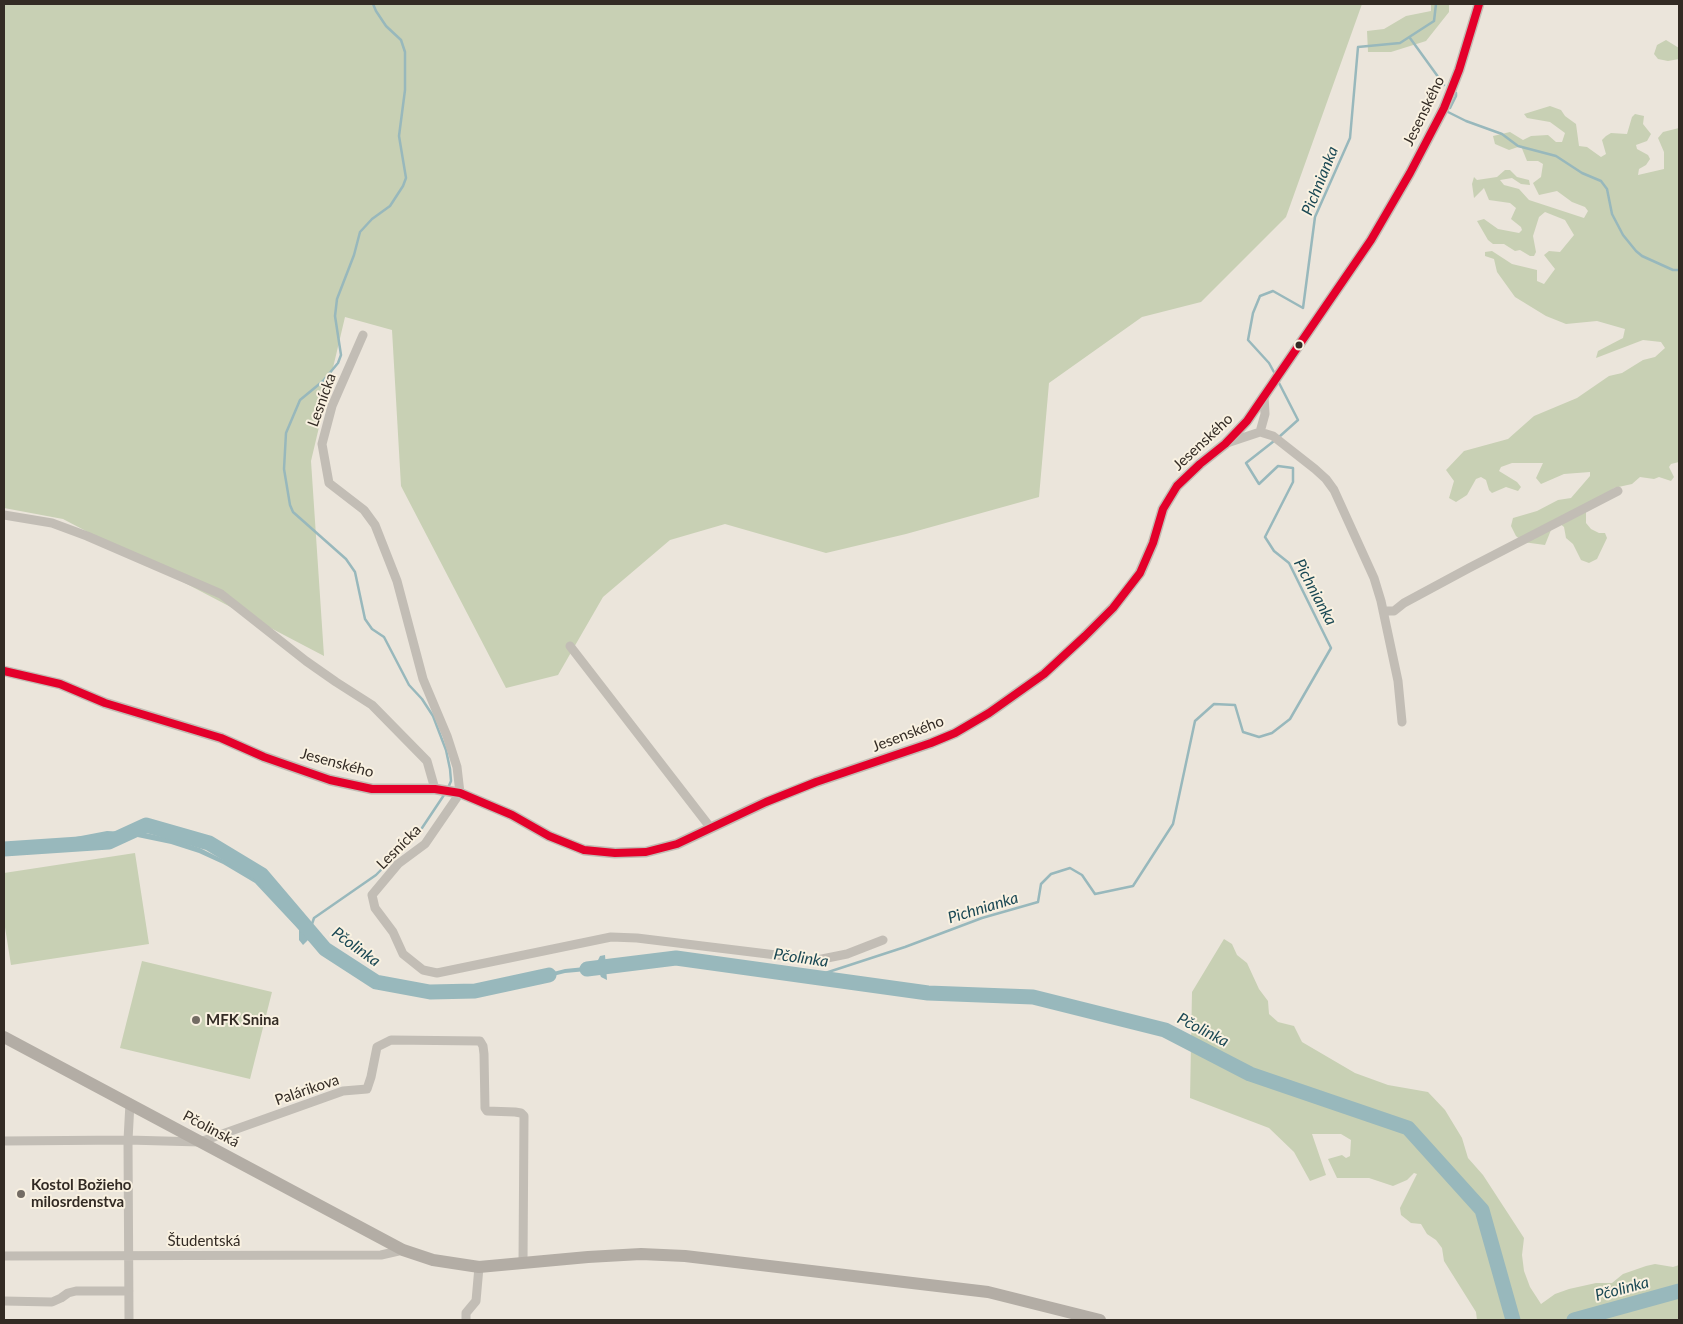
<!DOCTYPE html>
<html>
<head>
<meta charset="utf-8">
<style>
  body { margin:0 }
  #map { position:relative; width:1683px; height:1324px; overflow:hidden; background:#ebe5db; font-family:Lato,sans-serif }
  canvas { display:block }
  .frame { position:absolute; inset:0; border:5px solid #332b24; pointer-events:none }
</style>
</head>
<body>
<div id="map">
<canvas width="1683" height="1324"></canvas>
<div class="frame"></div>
</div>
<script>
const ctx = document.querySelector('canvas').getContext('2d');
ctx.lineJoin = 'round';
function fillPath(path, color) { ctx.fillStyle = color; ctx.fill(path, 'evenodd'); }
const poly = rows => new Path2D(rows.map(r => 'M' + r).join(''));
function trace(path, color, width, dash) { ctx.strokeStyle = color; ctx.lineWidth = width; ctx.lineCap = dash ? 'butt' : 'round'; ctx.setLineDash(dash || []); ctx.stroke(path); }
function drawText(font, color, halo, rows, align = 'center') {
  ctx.font = font + ' Lato,sans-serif'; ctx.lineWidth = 4; ctx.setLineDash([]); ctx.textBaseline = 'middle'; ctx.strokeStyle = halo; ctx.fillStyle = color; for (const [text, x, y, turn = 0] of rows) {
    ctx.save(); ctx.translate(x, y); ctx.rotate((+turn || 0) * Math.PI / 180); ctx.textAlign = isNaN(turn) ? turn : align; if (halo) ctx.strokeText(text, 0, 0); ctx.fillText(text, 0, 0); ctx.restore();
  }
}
fillPath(poly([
  [4,4,1362,4,1286,217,1201,302,1142,317,1049,383,1039,497,906,534,826,553,725,524,670,540,603,597,558,675,506,688,401,486,392,330,345,317,311,461,324,656,63,519,4,508],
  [1431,4,1449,4,1449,12,1426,41,1391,52,1368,52,1367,31,1384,29,1406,16,1431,11],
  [1666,40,1679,48,1679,59,1668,61,1658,59,1654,54,1657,45],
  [1550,106,1561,110,1565,116,1576,124,1579,146,1587,147,1601,157,1606,154,1602,140,1606,136,1611,133,1627,134,1632,117,1635,114,1644,116,1643,124,1651,134,1647,141,1636,145,1637,149,1648,155,1650,159,1646,165,1639,169,1638,175,1664,169,1664,152,1658,138,1663,132,1679,128,1679,462,1671,464,1669,467,1674,477,1671,481,1659,477,1654,479,1640,477,1632,484,1614,488,1586,512,1586,523,1591,529,1599,533,1605,533,1607,538,1597,559,1589,563,1581,560,1573,544,1566,538,1564,527,1558,522,1551,530,1545,545,1523,542,1516,536,1511,526,1513,518,1537,511,1558,500,1571,498,1590,476,1590,472,1564,474,1541,484,1536,478,1543,463,1512,463,1501,467,1499,471,1517,482,1521,487,1518,491,1506,487,1492,493,1489,490,1486,480,1481,477,1476,479,1467,495,1456,502,1449,498,1454,481,1446,470,1464,451,1508,439,1534,416,1577,398,1609,376,1622,373,1643,360,1655,357,1665,348,1661,342,1643,340,1596,358,1598,351,1623,338,1625,329,1597,321,1566,324,1546,316,1515,297,1497,272,1494,259,1485,256,1485,252,1492,251,1512,264,1537,270,1537,281,1544,284,1555,269,1544,255,1549,251,1560,252,1574,235,1565,220,1545,212,1539,217,1533,236,1536,252,1534,256,1530,256,1520,250,1515,251,1504,244,1493,244,1488,240,1477,221,1484,219,1498,229,1519,233,1522,230,1521,227,1511,219,1516,208,1510,203,1489,200,1484,188,1474,198,1472,184,1474,177,1477,180,1497,177,1505,170,1510,170,1517,177,1529,180,1530,185,1521,184,1512,178,1500,180,1504,185,1519,189,1529,200,1584,218,1588,211,1585,207,1572,202,1557,191,1539,195,1533,183,1541,177,1543,164,1538,161,1527,161,1521,146,1509,150,1495,144,1493,136,1510,132,1523,140,1531,136,1548,135,1556,142,1562,142,1565,133,1550,122,1527,118,1524,114],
  [135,853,149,944,11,965,4,921,4,873],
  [1224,939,1232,944,1237,955,1247,963,1259,989,1268,1001,1269,1014,1278,1022,1294,1026,1302,1042,1355,1073,1388,1085,1428,1092,1445,1110,1462,1138,1468,1158,1483,1175,1524,1238,1522,1255,1524,1271,1530,1287,1541,1304,1555,1294,1569,1289,1596,1283,1612,1283,1623,1274,1646,1266,1655,1264,1673,1267,1679,1265,1679,1320,1477,1320,1476,1312,1444,1261,1442,1248,1436,1240,1427,1234,1421,1224,1411,1223,1401,1215,1400,1208,1417,1174,1414,1173,1407,1180,1393,1186,1369,1178,1337,1178,1328,1159,1342,1155,1346,1158,1350,1156,1351,1140,1341,1134,1312,1134,1326,1175,1310,1181,1294,1152,1269,1128,1190,1098,1192,992],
  [142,961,272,992,250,1079,120,1048]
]), '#c8d0b4');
fillPath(poly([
  [107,831,146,833,172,839,200,848,224,860,258,879,304,929,317,928,314,933,339,957,362,977,382,986,434,994,480,991,565,969,595,966,600,956,605,955,607,980,601,977,598,970,565,973,481,994,434,998,381,989,361,980,308,940,303,945,299,940,299,930,255,883,223,864,199,853,171,844,123,834,108,835,44,848,4,854,4,849,18,848]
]), '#98b8bc');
trace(poly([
  [373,4,376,11,386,26,401,40,405,52,405,90,399,136,406,178,403,186,390,206,372,219,360,232,354,255,337,299,335,316,341,355,338,363,323,381,300,400,286,433,284,469,290,505,293,512,346,559,355,572,365,619,372,629,384,637,409,685,422,699,433,716,446,750,450,769,451,781,448,788],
  [1410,38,1444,85],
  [1450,108,1456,96,1456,93],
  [1448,112,1466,121,1502,134,1518,146,1556,156,1582,173,1601,181,1607,189,1612,214,1623,235,1636,251,1642,256,1673,270,1679,270],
  [1275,374,1269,363,1248,340,1253,313,1260,296,1273,291,1303,308,1315,217,1350,138,1358,47,1400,43,1434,21,1436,4],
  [1278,381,1298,420,1279,437],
  [310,930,314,918,376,875,422,828,444,795],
  [813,977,905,947,982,918,1038,902,1041,884,1051,874,1070,868,1082,875,1095,894,1133,886,1173,824,1195,721,1214,704,1235,705,1243,732,1259,737,1272,733,1290,719,1331,648,1289,563,1274,551,1265,537,1293,482,1293,468,1278,466,1259,484,1246,463,1274,441]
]), '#98b8bc', 2.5);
trace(poly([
  [4,849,109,842,146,825,209,843,262,875,325,949,376,982,430,992,475,991,549,975],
  [587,969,676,958,928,993,1033,997,1165,1030,1250,1074,1408,1128,1482,1210,1513,1320],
  [1574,1320,1679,1291]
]), '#98b8bc', 15);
trace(poly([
  [363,335,332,406,322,444,329,483,364,510,375,525,397,581,423,679,447,736,457,767,460,793,425,844,398,864,372,895,375,908,393,932,403,954,423,970,437,973,611,937,637,938,817,960,847,954,883,940],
  [1260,432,1265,414,1264,396],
  [1227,443,1260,432,1273,436,1315,469,1326,479,1334,490,1374,578,1381,601,1398,681,1402,722],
  [4,515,52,523,87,536,221,594,306,661,336,682,372,705,427,761,435,789],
  [1383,611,1394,611,1404,603,1469,568,1618,491],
  [570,646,710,827],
  [4,1141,128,1140,200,1142,343,1091,367,1089,371,1077,377,1047,391,1040,480,1041,483,1046,484,1054,485,1108,487,1111,515,1112,521,1113,524,1116,523,1263],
  [4,1256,381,1255,403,1250],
  [4,1301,52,1302,61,1298,68,1293,76,1291,129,1291],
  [129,1320,128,1140,130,1103],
  [466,1320,466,1313,476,1301,479,1267]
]), '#c2bdb5', 9);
trace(poly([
  [4,671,60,684,105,703,221,738,264,757,330,780,372,789,435,789,460,793,512,815,549,836,584,850,615,853,646,852,677,844,766,802,816,782,931,743,955,733,989,713,1044,674,1085,636,1113,608,1140,573,1153,543,1163,509,1177,486,1200,464,1225,444,1247,421,1371,240,1410,173,1444,108,1459,70,1479,4]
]), '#c2bdb5', 11);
trace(poly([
  [4,1037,403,1250,433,1260,479,1267,588,1257,641,1254,685,1256,988,1292,1100,1320]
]), '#b3ada5', 12);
trace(poly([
  [4,671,60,684,105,703,221,738,264,757,330,780,372,789,435,789,460,793,512,815,549,836,584,850,615,853,646,852,677,844,766,802,816,782,931,743,955,733,989,713,1044,674,1085,636,1113,608,1140,573,1153,543,1163,509,1177,486,1200,464,1225,444,1247,421,1371,240,1410,173,1444,108,1459,70,1479,4]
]), '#e4002b', 8);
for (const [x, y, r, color] of [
  [1299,345,4.5,"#332b24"],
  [196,1020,5,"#736c64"],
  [21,1194,5,"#736c64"]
]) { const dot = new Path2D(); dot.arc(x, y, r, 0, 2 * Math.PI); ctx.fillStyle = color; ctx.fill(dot); trace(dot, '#f9f1e1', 2); }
drawText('15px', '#332b24', '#f9f1e1', [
  ["Jesenského",1424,111,-64],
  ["Lesnícka",322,400,-70],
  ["Jesenského",1203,442,-43],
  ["Jesenského",908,734,-21],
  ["Jesenského",337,763,15],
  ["Lesnícka",399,847,-45],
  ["Palárikova",307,1090,-19],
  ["Pčolinská",211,1129,28],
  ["Študentská",204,1241]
]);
drawText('bold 15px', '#332b24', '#f9f1e1', [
  ["MFK Snina",206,1020],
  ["Kostol Božieho",31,1185],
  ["milosrdenstva",31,1202]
], 'left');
drawText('italic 16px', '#1a4854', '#f9f1e1', [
  ["Pichnianka",1320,181,-68],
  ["Pichnianka",1315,592,62],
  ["Pichnianka",983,908,-17],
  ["Pčolinka",356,947,36],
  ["Pčolinka",801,958,8],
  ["Pčolinka",1203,1030,27],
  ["Pčolinka",1622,1289,-15]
]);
</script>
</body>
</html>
